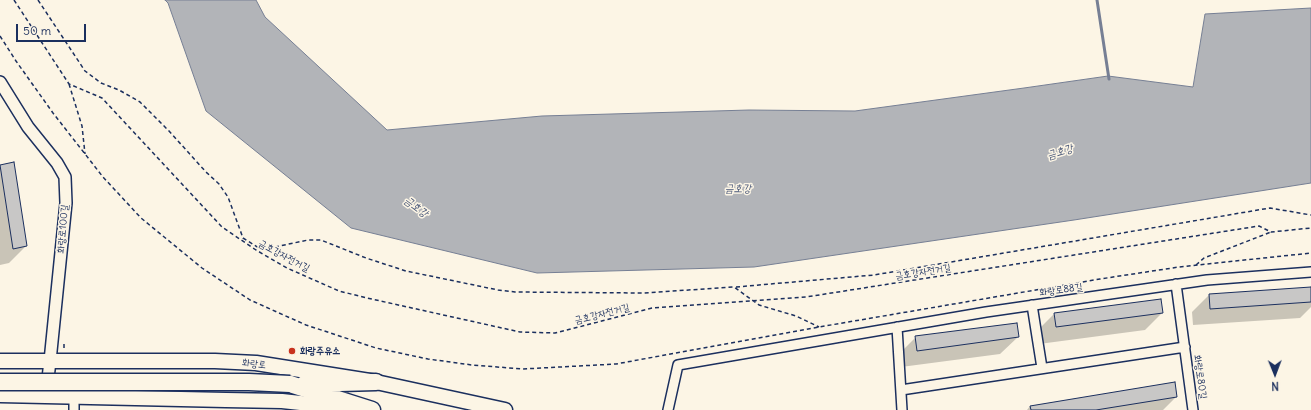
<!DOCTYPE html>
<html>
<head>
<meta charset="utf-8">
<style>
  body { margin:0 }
  #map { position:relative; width:1311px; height:410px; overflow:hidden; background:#fcf5e5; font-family:Delius,sans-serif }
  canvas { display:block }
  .north { position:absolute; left:1255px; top:354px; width:40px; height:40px; -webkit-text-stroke:3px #fcf5e5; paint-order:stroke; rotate:179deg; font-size:11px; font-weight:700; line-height:16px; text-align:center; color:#1b2f5e }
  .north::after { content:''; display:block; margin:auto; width:14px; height:18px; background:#1b2f5e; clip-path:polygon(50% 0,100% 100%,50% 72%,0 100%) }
  .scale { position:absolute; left:16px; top:24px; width:70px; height:18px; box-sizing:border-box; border:2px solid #1b2f5e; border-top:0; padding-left:5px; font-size:12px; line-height:14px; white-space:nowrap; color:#1b2f5e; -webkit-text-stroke:3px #fcf5e5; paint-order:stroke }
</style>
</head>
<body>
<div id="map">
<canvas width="1311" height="410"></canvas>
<div class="north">N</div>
<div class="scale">50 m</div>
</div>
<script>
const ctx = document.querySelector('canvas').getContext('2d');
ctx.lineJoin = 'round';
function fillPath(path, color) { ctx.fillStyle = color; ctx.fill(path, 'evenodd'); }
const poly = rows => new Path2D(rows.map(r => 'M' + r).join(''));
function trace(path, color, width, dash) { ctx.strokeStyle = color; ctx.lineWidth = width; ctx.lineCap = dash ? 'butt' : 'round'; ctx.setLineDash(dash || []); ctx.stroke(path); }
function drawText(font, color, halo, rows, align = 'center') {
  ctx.font = font + ' Delius,"Poor Story",sans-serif'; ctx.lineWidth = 3; ctx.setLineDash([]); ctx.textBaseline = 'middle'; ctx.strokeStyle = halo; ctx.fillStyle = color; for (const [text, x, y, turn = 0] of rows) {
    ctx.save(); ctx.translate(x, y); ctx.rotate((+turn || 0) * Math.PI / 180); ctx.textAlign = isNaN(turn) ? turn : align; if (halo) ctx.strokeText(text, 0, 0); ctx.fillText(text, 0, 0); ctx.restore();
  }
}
const water = poly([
  [165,0,256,0,265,17,387,130,542,116,749,110,855,111,1024,88,1108,76,1193,87,1205,14,1311,8,1311,183,1074,220,754,267,537,273,351,228,206,111,168,3,165,0]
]);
fillPath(water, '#b2b4b8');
trace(water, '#767f94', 1);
fillPath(poly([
  [13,164,26,246,9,263,0,265,0,166],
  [1311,288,1311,307,1300,318,1193,325,1192,312,1209,295],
  [1162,313,1145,330,1039,344,1037,331,1054,314],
  [916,337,1018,337,1000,354,901,367,899,354],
  [1176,397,1163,410,1027,410,1030,406]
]), '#0003');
trace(poly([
  [1097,0,1109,79]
]), '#767f94', 3);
const building = poly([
  [14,162,27,246,13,249,0,165,14,162],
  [1311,287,1311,302,1210,309,1209,294,1311,287],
  [1161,299,1163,313,1056,327,1054,313,1161,299],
  [1017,323,1019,337,917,351,915,336,1017,323],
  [1175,382,1177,397,1096,410,1031,410,1030,406,1175,382]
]);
fillPath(building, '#c8c7c6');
trace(building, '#1b2f5e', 1);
const minor = poly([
  [1176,284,1193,410],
  [1032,305,1042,368],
  [897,327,902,410],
  [901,390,1185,347],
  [74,396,74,410],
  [668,410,678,365,986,312,1207,280,1311,272]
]);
const tertiary = poly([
  [0,82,28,127,57,163,65,177,66,203,50,361,47,387]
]);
const primary = poly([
  [0,361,215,361,256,363,376,382,505,410],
  [0,395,226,400,282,401,355,409]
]);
const motorway = poly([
  [290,384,372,410],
  [304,384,376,382]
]);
trace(minor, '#1b2f5e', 12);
trace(tertiary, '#1b2f5e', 14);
trace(primary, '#1b2f5e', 17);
trace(motorway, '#1b2f5e', 19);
trace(poly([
  [14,0,69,84,102,98,222,227,256,250,287,268,339,291,367,298,520,332,555,333,652,308,806,297,1259,226,1271,232,1311,228],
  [38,0,85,71,101,83,119,90,140,102,169,131,206,172,219,184,228,197,243,238,259,248,270,248,308,240,321,240,366,258,406,271,498,290,515,292,643,293,734,287,759,305,796,316,819,327],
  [0,36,16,61,53,113,103,177,141,218,202,268,250,300,306,325,376,348,428,359,472,365,523,369,616,364,819,327,1100,279,1179,267,1311,253],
  [69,84,82,126,85,154],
  [1196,265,1204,258,1271,232],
  [736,287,874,275,1270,208,1311,215],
  [64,344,64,350]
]), '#1b2f5e', 1.5, [4, 3]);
trace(minor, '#fcf5e5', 9);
trace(tertiary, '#fcf5e5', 11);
trace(primary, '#fcf5e5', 14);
trace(motorway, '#fcf5e5', 16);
const motorwayBridge = poly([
  [0,382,249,382,290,384]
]);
trace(motorwayBridge, '#1b2f5e', 19, []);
trace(motorwayBridge, '#fcf5e5', 16);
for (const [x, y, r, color] of [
  [292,351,4,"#c8321e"]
]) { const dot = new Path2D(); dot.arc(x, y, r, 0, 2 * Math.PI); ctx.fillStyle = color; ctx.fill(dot); trace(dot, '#fcf5e5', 1.5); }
drawText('10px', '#1b2f5e', '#fcf5e5', [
  ["화랑로100길",63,229,-85],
  ["금호강자전거길",284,256,28],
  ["금호강자전거길",923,272,-9],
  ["화랑로88길",1061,290,-8],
  ["금호강자전거길",602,314,-14],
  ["화랑로",254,364,6],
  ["화랑로80길",1200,377,82]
]);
drawText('bold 10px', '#1b2f5e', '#fcf5e5', [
  ["화랑주유소",300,351]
], 'left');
drawText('italic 11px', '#485779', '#fcf5e5', [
  ["금호강",1060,152,-17],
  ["금호강",738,189],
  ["금호강",416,207,37]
]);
</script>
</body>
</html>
